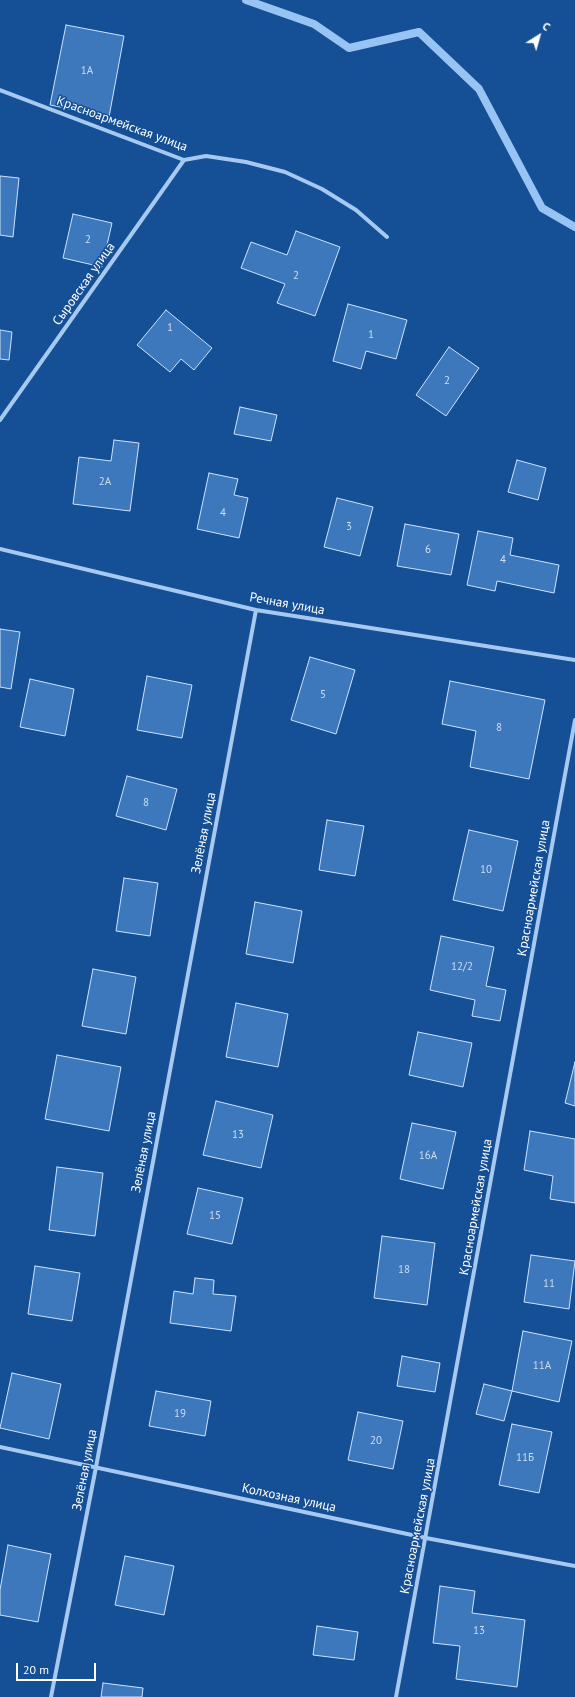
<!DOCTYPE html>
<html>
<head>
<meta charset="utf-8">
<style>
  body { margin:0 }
  #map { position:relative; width:575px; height:1697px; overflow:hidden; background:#154f95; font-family:"PT Sans",sans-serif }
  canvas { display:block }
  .north { position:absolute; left:519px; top:16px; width:40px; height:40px; -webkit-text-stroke:3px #154f95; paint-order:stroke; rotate:37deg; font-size:11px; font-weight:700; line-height:16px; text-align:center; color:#fff }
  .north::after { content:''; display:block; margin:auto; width:14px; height:18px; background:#fff; clip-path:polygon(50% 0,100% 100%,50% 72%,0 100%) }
  .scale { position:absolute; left:16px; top:1663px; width:80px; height:18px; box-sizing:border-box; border:2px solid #fff; border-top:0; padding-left:5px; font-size:12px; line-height:14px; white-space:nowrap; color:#fff; -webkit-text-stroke:3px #154f95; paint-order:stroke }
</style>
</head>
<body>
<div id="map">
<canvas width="575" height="1697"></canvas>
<div class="north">С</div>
<div class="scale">20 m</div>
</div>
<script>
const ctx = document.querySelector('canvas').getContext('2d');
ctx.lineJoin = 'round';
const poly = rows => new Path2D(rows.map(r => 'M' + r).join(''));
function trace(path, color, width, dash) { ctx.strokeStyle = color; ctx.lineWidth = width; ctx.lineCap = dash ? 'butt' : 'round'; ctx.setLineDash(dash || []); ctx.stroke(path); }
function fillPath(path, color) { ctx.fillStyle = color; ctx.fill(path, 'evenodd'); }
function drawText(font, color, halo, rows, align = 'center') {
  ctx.font = font + ' "PT Sans",sans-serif'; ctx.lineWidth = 3; ctx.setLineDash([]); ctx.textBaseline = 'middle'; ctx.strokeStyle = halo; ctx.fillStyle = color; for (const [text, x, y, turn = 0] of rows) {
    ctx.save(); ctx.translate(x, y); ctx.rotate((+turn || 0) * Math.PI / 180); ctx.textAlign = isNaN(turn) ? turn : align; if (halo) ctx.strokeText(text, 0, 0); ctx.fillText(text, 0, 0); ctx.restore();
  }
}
trace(poly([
  [246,0,314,24,349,48,419,32,479,89,542,208,575,227]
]), '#98c4f4', 8);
const building = poly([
  [66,25,124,36,109,117,50,105,66,25],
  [0,176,19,178,13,237,0,235,0,176],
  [73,214,112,223,102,267,63,258,73,214],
  [296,231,340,247,315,316,277,303,285,284,241,268,251,242,287,255,296,231],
  [348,304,407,320,396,359,366,351,361,369,333,361,348,304],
  [166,310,212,348,194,370,181,359,170,372,137,345,166,310],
  [0,330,12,332,9,360,0,359,0,330],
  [449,347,479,368,446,416,416,395,449,347],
  [240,407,277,415,271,441,234,434,240,407],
  [114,440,139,443,130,511,73,504,79,457,111,461,114,440],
  [517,460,546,468,538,500,508,492,517,460],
  [209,473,238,479,234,495,248,498,239,538,197,529,209,473],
  [337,498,373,507,360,556,324,547,337,498],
  [405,524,459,534,451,575,397,566,405,524],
  [478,531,513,538,510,555,559,565,554,593,497,581,495,591,467,585,478,531],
  [0,629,20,632,11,689,0,687,0,629],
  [310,657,355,670,336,734,291,720,310,657],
  [147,676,192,685,182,738,137,730,147,676],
  [30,679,74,689,65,736,20,727,30,679],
  [450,681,545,700,529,779,470,767,476,731,442,724,450,681],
  [127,776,177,789,166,830,116,816,127,776],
  [327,820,364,826,355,876,319,870,327,820],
  [469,830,518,841,503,911,453,900,469,830],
  [124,878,158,883,150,936,116,931,124,878],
  [255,902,302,911,293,963,246,954,255,902],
  [441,936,494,947,486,986,506,990,500,1021,472,1016,475,1000,430,990,441,936],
  [93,969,136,977,126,1034,82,1026,93,969],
  [236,1003,288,1014,278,1067,226,1057,236,1003],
  [418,1032,472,1043,463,1087,409,1075,418,1032],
  [57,1055,121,1067,109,1131,45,1119,57,1055],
  [575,1062,575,1106,565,1103,575,1062],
  [216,1101,273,1115,261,1168,203,1155,216,1101],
  [412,1123,456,1132,443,1189,400,1179,412,1123],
  [530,1131,575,1139,575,1203,550,1199,553,1176,524,1170,530,1131],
  [57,1167,103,1173,95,1236,49,1230,57,1167],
  [198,1188,243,1198,232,1244,187,1234,198,1188],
  [382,1236,435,1243,427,1305,374,1298,382,1236],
  [531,1255,575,1261,569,1309,524,1302,531,1255],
  [35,1266,80,1273,72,1321,28,1314,35,1266],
  [195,1278,214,1280,213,1294,236,1296,231,1331,170,1323,174,1291,193,1294,195,1278],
  [523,1331,572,1341,559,1402,512,1391,523,1331],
  [402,1356,440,1363,435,1392,397,1386,402,1356],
  [12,1373,61,1384,49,1439,0,1428,12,1373],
  [484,1384,512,1391,504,1421,476,1414,484,1384],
  [156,1391,211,1401,205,1436,149,1426,156,1391],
  [358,1412,403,1421,393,1469,348,1460,358,1412],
  [512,1424,552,1432,539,1493,499,1485,512,1424],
  [8,1545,51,1554,38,1622,0,1615,0,1590,8,1545],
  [125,1556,174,1566,164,1615,115,1605,125,1556],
  [440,1586,475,1591,472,1613,525,1620,517,1687,456,1679,460,1646,433,1643,440,1586],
  [317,1626,358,1632,354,1660,313,1655,317,1626],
  [103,1683,143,1688,142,1697,101,1697,103,1683]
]);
fillPath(building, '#3d78bd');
trace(building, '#cde3fc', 1);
trace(poly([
  [0,90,184,160,206,156,246,162,285,172,322,189,356,210,387,237],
  [0,420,184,160],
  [0,549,256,610,575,660],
  [0,1447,426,1538,575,1566],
  [51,1697,96,1467,256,610],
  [396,1697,575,720]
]), '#a6c9f2', 4);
drawText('11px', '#ceddee', null, [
  ["1А",87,71],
  ["2",88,240],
  ["2",296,276],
  ["1",170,328],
  ["1",371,335],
  ["2",447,381],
  ["2А",105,482],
  ["4",223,513],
  ["3",349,527],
  ["6",428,550],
  ["4",503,560],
  ["5",323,695],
  ["8",499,728],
  ["8",146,803],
  ["10",486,870],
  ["12/2",462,967],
  ["13",238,1135],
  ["16А",428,1156],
  ["15",215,1216],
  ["18",404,1270],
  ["11",549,1284],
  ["11А",542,1366],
  ["19",180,1414],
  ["20",376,1441],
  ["11Б",525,1458],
  ["13",479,1631]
]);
drawText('13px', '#fff', '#154f95', [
  ["Красноармейская улица",122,124,20],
  ["Сыровская улица",84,284,-55],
  ["Речная улица",287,604,10],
  ["Зелёная улица",204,833,-79],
  ["Красноармейская улица",534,888,-80],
  ["Зелёная улица",144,1152,-79],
  ["Красноармейская улица",476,1207,-80],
  ["Зелёная улица",85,1470,-79],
  ["Колхозная улица",289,1498,12],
  ["Красноармейская улица",418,1526,-79]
]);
</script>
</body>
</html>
